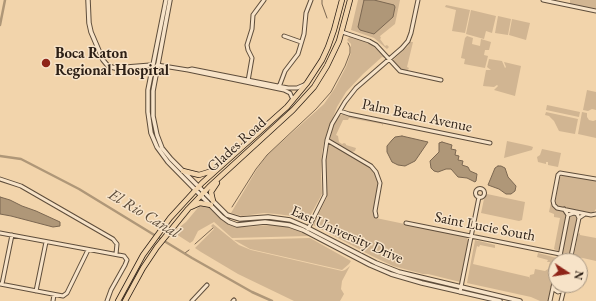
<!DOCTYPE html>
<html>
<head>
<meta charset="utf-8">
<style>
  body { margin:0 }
  #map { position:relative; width:596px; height:301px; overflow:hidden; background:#f2d4ab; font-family:"EB Garamond",serif }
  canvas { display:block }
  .north { position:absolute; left:548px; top:253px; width:40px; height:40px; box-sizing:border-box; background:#f7e3c8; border:1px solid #a69581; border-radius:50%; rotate:102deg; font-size:11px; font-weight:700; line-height:16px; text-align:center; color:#2d2016 }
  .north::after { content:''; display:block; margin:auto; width:14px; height:18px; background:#8f2418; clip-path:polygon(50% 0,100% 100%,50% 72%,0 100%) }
</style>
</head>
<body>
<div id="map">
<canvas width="596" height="301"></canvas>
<div class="north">N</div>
</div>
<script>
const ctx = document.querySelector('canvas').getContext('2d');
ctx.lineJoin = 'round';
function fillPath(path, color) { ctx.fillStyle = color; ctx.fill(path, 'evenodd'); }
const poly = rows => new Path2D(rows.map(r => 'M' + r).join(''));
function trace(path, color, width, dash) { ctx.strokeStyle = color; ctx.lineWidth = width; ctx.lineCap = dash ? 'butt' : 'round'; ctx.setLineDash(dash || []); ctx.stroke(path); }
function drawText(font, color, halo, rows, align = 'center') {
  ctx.font = font + ' "EB Garamond",serif'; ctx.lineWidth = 3; ctx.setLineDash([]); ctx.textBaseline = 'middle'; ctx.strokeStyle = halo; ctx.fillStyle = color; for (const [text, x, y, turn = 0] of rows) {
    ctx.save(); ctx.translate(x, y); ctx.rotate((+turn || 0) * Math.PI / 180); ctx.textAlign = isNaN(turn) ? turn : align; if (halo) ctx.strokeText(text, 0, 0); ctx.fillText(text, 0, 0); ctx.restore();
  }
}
fillPath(poly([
  [358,0,400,0,395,24,380,36,381,38,380,39,385,46,387,45,389,47,387,49,374,38,351,30],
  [570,0,596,0,596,9,570,4],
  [446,5,470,10,465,33,452,31,456,10,445,7],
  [471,10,496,16,492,33,486,31,484,39,466,34],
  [498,16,511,19,508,35,495,33],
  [512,19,530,23,526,40,509,35],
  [350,36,371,44,386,58,382,57,363,74,346,92,337,107,325,138,322,152,321,174,322,194,309,218,306,222,291,216,277,214,264,213,242,216,231,213,257,169,267,155,324,104,335,88,346,67,351,53,351,44,347,40],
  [467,36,473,38,472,44,480,46,481,39,491,42,489,50,485,50,484,55,488,56,485,68,464,64,465,59,461,58,465,38],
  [410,42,413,42,407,67,409,68,407,72,401,70,393,60,408,46],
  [489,59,502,61,505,68,506,67,504,62,521,66,515,96,494,90,498,86,497,85,494,87,483,86,486,70,491,70,487,67],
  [587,90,596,92,596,110,592,109,588,111,583,110],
  [547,105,580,112,579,117,546,110],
  [546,112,578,119,575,134,559,131,554,121,549,116,545,115],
  [582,112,587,113,587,117,589,120,593,121,596,120,596,138,578,134],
  [343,114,381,122,383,124,382,126,382,124,349,118,348,120,343,120,336,135,338,136,339,142,342,144,344,143,346,144,346,145,356,148,355,151,352,152,330,139,334,124,339,116],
  [507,141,530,146,533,147,532,150,504,158],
  [331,144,369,167,375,173,378,182,378,186,373,213,376,218,467,237,468,241,460,282,428,274,423,274,393,266,372,256,313,225,327,197,326,159,327,147],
  [542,149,561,153,558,167,548,165,548,162,546,162,546,164,538,162,537,157,540,155],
  [565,174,596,181,596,209,593,213,557,206,555,204,560,177],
  [487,194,525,202,522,220,519,221,481,213,484,199],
  [551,202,554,208,563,211,566,215,559,249,558,251,554,249,560,218,554,217,554,214,549,212],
  [201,204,209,207,223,221,234,226,246,227,270,225,282,226,295,229,309,236,232,238,214,222,198,231,193,241,190,243,176,234,175,232,176,230,186,222],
  [574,214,577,218,568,261,560,261,569,217,571,215],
  [213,224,239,245,251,250,342,271,345,270,350,266,342,281,341,289,344,294,340,301,294,301,238,274,201,252,195,248,214,229,211,226],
  [580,233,580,235,596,238,596,261,574,256,578,234],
  [310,238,351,261,349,264,342,270,250,249,234,240],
  [475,240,495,245,495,248,480,245,479,247,477,246,473,264,529,277,529,279,530,275,534,274,535,269,545,271,548,269,550,262,547,262,548,260,537,257,538,253,557,258,548,301,540,301,531,297,467,283]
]), '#d1b592');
const water = poly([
  [364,0,374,0,394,5,395,7,393,17,374,34,360,30,358,27,364,0],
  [402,136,428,142,415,161,405,166,398,165,392,162,387,152,387,146,392,140,395,137,402,136],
  [442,142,452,145,451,149,456,150,455,155,459,156,458,160,463,161,462,165,468,167,470,171,477,174,476,181,475,182,467,178,458,177,451,169,446,169,438,172,434,171,431,168,430,161,439,152,439,143,442,142],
  [498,166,501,166,505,168,508,177,516,186,515,191,511,194,506,194,499,189,488,185,495,168,498,166],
  [0,197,10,200,22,206,36,211,60,222,60,226,53,227,11,216,0,214,0,197]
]);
fillPath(water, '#af9778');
trace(water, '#7b6751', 1);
trace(poly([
  [322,0,322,4,327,18],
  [232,207,256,169,267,155,316,109,331,92,345,66,350,53,350,47,348,43],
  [195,244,213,228],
  [185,253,189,250]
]), '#7b6751', 1);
trace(poly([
  [0,25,5,0],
  [0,156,21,159,79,189,192,258,252,292,272,301]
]), '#af9778', 2.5);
const minor = poly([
  [543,0,596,11],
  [342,32,369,41,376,45,400,71,441,80],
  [284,36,301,42],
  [157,65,188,70,284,90,290,93,293,100],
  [188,70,192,69,288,88,297,88,304,85],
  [248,81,252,58,248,50,247,45,252,29,253,15,264,0],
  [279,87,285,71,298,54,304,34,306,13,311,0],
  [340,111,349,114,490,143],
  [327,140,371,166,376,172,380,183,375,211,376,216],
  [0,179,21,186,113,239,117,244,116,254],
  [596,179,560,173,558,175,553,201,554,205,557,208,591,215,596,214],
  '475.5 193a4.5 4.5 0 1 1 9 0a4.5 4.5 0 1 1-9 0Z',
  [568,215,574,213,577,214,579,218],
  [406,223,560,254],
  [308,229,325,195,324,160,327,140,332,124,345,102,356,88,402,48,408,41,411,33,418,0],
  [0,233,124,256,127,260,125,265,111,290,107,301],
  [559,261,568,215,564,209],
  [570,261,579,218,585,214],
  [0,284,63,296,67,293,88,250],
  [2,284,12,235],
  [553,287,555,290,558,292,564,290],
  [36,291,46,242],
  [460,292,479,197],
  [53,301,54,295],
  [192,301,207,285],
  [233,301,234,300],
  [550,301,556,273],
  [561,301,565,285]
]);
const tertiary = poly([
  [88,0,89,23,91,32,103,60,108,66,115,68,153,65],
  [166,0,148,90,148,112,151,133,157,147,168,162,222,217,229,222,237,225,265,222,289,225,303,230,370,265,391,274,422,283,500,301],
  [170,0,153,91,153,116,157,135,162,148,171,159,227,215,240,219,268,217,290,220,304,226,376,263,399,272,520,301]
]);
const primary = poly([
  [183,171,199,175,215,170],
  [213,201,211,192,217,183],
  [191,207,200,203,211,205],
  [118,301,143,255,170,218,202,183,287,107,307,83,322,60,328,47,334,30,342,0],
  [125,301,143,268,157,247,188,209,209,187,293,110,314,87,327,66,339,41,350,0]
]);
trace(minor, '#5e4d3b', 5);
trace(tertiary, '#5e4d3b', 5.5);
trace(primary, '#2d2016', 6);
trace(minor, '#f7e3c8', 3);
trace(tertiary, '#f7e3c8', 3.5);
trace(primary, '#f2d4ab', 4.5);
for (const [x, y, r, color] of [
  [46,63,5,"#8f2418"]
]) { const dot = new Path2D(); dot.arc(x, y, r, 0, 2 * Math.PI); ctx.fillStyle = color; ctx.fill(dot); trace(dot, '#f7e3c8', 1.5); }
drawText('bold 15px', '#2d2016', '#f7e3c8', [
  ["Boca Raton",55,54],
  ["Regional Hospital",55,71]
], 'left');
drawText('15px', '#2d2016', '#f7e3c8', [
  ["Palm Beach Avenue",417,116,12],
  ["Glades Road",237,145,-42],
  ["Saint Lucie South",485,227,11],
  ["East University Drive",347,235,24]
]);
drawText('italic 16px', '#5a4a38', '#f7e3c8', [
  ["El Rio Canal",144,214,31]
]);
</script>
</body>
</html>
